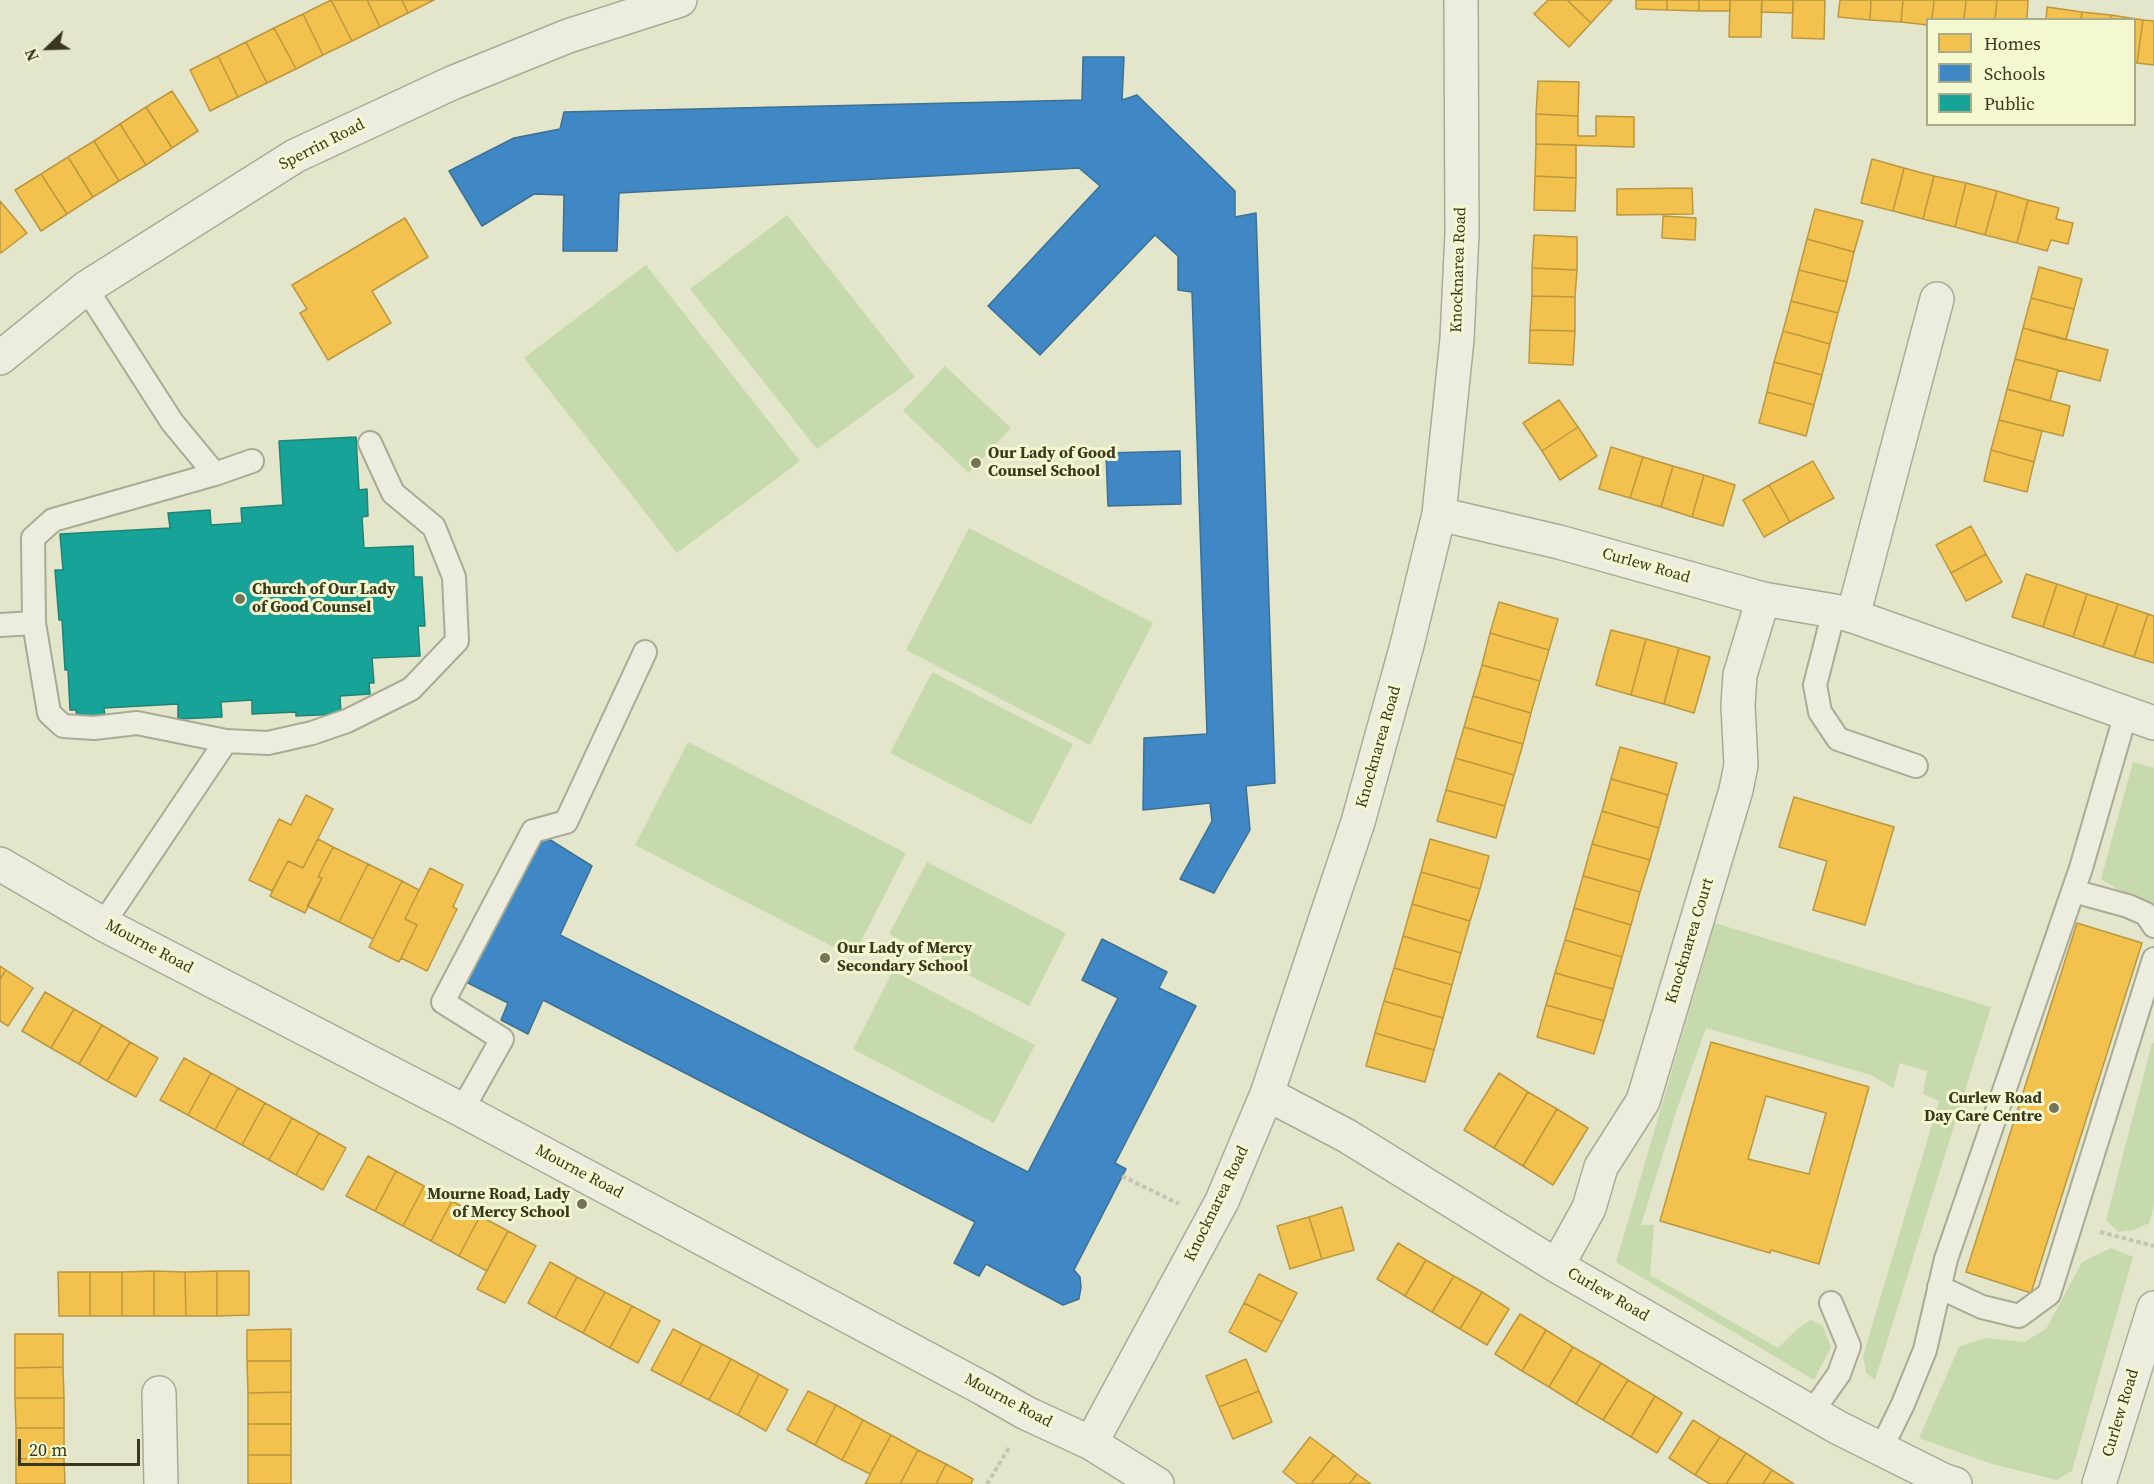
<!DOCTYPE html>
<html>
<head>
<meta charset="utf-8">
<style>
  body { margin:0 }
  #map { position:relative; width:2154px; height:1484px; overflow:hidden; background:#e3e6cb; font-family:"Source Serif 4",serif }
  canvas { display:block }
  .legend { position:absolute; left:1926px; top:18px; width:210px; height:108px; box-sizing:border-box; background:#f3f8d1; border:2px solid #a9ab89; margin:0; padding:8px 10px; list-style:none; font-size:18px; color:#3a371c }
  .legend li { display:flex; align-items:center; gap:12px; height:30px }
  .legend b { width:30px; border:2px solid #a9ab89 }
  .north { position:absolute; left:18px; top:18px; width:60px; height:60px; -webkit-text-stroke:4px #f3f8d1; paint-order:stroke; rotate:247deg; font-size:16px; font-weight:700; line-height:24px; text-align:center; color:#3a371c }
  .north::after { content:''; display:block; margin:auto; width:21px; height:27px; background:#3a371c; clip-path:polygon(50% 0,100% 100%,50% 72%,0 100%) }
  .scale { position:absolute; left:18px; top:1439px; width:122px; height:27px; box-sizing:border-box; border:3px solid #3a371c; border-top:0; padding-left:8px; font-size:18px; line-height:21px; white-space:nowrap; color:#3a371c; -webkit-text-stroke:4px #f3f8d1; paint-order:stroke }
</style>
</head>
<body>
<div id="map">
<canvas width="2154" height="1484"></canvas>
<ul class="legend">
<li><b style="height:16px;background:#f2c14e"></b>Homes</li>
<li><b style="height:16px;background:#3f88c5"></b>Schools</li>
<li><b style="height:16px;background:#17a398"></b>Public</li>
</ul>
<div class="north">N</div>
<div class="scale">20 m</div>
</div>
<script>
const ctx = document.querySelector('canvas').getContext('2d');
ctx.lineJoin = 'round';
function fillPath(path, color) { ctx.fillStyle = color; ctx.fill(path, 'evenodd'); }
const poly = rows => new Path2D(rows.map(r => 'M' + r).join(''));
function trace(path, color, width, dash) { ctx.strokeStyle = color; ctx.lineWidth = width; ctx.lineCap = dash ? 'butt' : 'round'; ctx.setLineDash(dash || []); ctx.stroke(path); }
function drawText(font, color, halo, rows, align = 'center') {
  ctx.font = font + ' "Source Serif 4",serif'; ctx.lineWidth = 6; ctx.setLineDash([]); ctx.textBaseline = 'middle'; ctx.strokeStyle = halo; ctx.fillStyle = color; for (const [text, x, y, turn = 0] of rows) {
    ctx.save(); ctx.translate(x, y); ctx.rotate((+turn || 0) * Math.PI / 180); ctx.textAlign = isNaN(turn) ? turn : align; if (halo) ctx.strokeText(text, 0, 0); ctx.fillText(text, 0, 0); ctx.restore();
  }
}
fillPath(poly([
  [787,215,915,377,817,449,690,289],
  [646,265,800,461,677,553,524,358],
  [945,366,1011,428,969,473,903,411],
  [969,528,1153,623,1090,745,906,650],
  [932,672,1073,744,1031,825,890,753],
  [688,742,906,853,853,957,635,845],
  [2133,762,2154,768,2154,911,2101,879],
  [927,862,1066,933,1029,1006,889,934],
  [1715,923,1991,1007,1875,1380,1866,1373,1863,1356,1939,1101,1923,1094,1927,1071,1900,1063,1893,1088,1871,1075,1706,1028,1676,1112,1641,1225,1654,1225,1650,1275,1778,1348,1797,1329,1811,1320,1823,1326,1831,1347,1814,1380,1616,1262],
  [893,971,1035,1045,994,1123,853,1049],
  [2152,1043,2154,1043,2154,1206,2149,1223,2134,1230,2118,1232,2106,1220],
  [2111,1248,2133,1257,2072,1471,2057,1480,1992,1464,1919,1438,1959,1347,1985,1338,2024,1342,2046,1329,2082,1262]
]), '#c7daad');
const homes = poly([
  [331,0,352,41,323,55,303,14,331,0],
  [331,0,367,0,380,27,352,41,331,0],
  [367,0,402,0,408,13,380,27,367,0],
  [402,0,434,0,408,13,402,0],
  [1548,0,1567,0,1591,23,1569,47,1534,14,1548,0],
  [1567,0,1612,0,1591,23,1567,0],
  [1636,0,1667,0,1667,10,1636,9,1636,0],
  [1667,0,1699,0,1699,11,1667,10,1667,0],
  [1699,0,1730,0,1730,11,1699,11,1699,0],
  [1730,0,1762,0,1761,37,1729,37,1730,0],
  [1762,0,1793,0,1793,13,1761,12,1762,0],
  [1793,0,1825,0,1824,39,1792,38,1793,0],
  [1840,0,1871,0,1870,20,1838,17,1840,0],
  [1871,0,1903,0,1901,22,1870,20,1871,0],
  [1903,0,1934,0,1932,20,1928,20,1928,25,1901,22,1903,0],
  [1934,0,1966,0,1964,20,1932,20,1934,0],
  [1966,0,1997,0,1995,20,1964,20,1966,0],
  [1997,0,2028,0,2027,20,1995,20,1997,0],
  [2047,7,2082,12,2081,20,2046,20,2047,7],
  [2082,12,2111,15,2110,20,2081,20,2082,12],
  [303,14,323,55,296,69,274,28,303,14],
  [2111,15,2143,20,2137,63,2134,63,2134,20,2110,20,2111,15],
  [2143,20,2154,21,2154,65,2137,63,2143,20],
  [274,28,296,69,267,83,246,42,274,28],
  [246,42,267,83,238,97,218,56,246,42],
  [218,56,238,97,210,111,190,70,218,56],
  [1538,81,1579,82,1578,116,1536,114,1538,81],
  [172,91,198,131,172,148,146,107,172,91],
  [146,107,172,148,146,165,120,124,146,107],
  [1536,114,1578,116,1578,136,1596,136,1596,116,1634,117,1634,147,1536,144,1536,114],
  [120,124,146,165,119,181,94,141,120,124],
  [94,141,119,181,93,197,68,157,94,141],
  [1536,144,1576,145,1576,178,1535,176,1536,144],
  [68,157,93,197,67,214,41,174,68,157],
  [1872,159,1904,168,1893,211,1861,203,1872,159],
  [1904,168,1934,176,1923,219,1893,211,1904,168],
  [41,174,67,214,41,231,15,190,41,174],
  [1535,176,1576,178,1575,211,1534,210,1535,176],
  [1934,176,1966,183,1955,227,1923,219,1934,176],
  [1966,183,1997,191,1985,235,1955,227,1966,183],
  [1692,188,1693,214,1617,215,1617,189,1692,188],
  [1997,191,2028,200,2017,243,1985,235,1997,191],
  [2028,200,2059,208,2056,219,2073,223,2068,244,2051,240,2047,251,2017,243,2028,200],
  [0,201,27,233,1,253,0,251,0,201],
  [1815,209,1863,221,1854,252,1807,239,1815,209],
  [1663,216,1696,218,1695,240,1662,238,1663,216],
  [405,218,428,257,372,291,391,323,328,360,300,313,307,309,292,285,405,218],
  [1534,235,1577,237,1577,270,1532,268,1534,235],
  [1807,239,1854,252,1847,282,1799,270,1807,239],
  [2039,267,2082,279,2074,309,2031,298,2039,267],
  [1532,268,1577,270,1575,297,1532,296,1532,268],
  [1799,270,1847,282,1838,313,1791,301,1799,270],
  [1532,296,1575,297,1575,331,1530,330,1532,296],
  [2031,298,2074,309,2066,340,2023,328,2031,298],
  [1791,301,1838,313,1830,344,1783,331,1791,301],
  [2023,328,2108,350,2100,381,2015,359,2023,328],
  [1530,330,1575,331,1573,365,1529,363,1530,330],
  [1783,331,1830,344,1822,375,1774,362,1783,331],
  [2015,359,2058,370,2050,401,2007,389,2015,359],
  [1774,362,1822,375,1814,405,1767,392,1774,362],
  [2007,389,2070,406,2063,436,1999,420,2007,389],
  [1767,392,1814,405,1806,436,1759,423,1767,392],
  [1559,400,1578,427,1542,451,1523,423,1559,400],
  [1999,420,2042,431,2034,462,1991,450,1999,420],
  [1578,427,1597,456,1560,480,1542,451,1578,427],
  [1611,447,1643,457,1630,498,1599,489,1611,447],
  [1991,450,2034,462,2027,492,1984,481,1991,450],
  [1643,457,1673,466,1661,507,1630,498,1643,457],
  [1813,461,1834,498,1790,522,1769,485,1813,461],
  [1673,466,1704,475,1692,517,1661,507,1673,466],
  [1704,475,1735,485,1723,526,1692,517,1704,475],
  [1769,485,1790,522,1764,537,1743,500,1769,485],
  [1971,526,1986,554,1951,573,1936,545,1971,526],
  [1986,554,2002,582,1966,601,1951,573,1986,554],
  [2026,574,2057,584,2043,627,2012,617,2026,574],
  [2057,584,2087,594,2073,637,2043,627,2057,584],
  [2087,594,2118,604,2103,647,2073,637,2087,594],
  [1499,602,1558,619,1549,650,1490,633,1499,602],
  [2118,604,2148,614,2134,657,2103,647,2118,604],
  [2148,614,2154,616,2154,663,2134,657,2148,614],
  [1611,630,1646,639,1631,695,1596,685,1611,630],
  [1490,633,1549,650,1540,681,1482,665,1490,633],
  [1646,639,1679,648,1664,704,1631,695,1646,639],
  [1679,648,1710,657,1694,713,1664,704,1679,648],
  [1482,665,1540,681,1531,713,1473,696,1482,665],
  [1473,696,1531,713,1523,744,1464,727,1473,696],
  [1464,727,1523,744,1514,775,1455,758,1464,727],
  [1620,747,1677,763,1668,795,1611,779,1620,747],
  [1455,758,1514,775,1505,806,1446,790,1455,758],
  [1611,779,1668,795,1659,828,1602,811,1611,779],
  [1446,790,1505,806,1496,838,1437,821,1446,790],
  [306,795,333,809,303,868,288,861,272,891,249,880,279,819,291,825,306,795],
  [1794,797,1894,827,1865,925,1813,910,1827,861,1779,847,1794,797],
  [1602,811,1659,828,1650,860,1592,844,1602,811],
  [318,839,333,847,318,877,322,878,305,913,270,896,288,861,303,868,318,839],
  [1430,839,1489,856,1480,889,1421,872,1430,839],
  [1592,844,1650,860,1640,892,1583,876,1592,844],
  [333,847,368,864,339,922,307,906,322,878,318,877,333,847],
  [368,864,402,881,373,939,339,922,368,864],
  [430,868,463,885,453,907,457,909,427,971,401,958,417,925,405,919,430,868],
  [1421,872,1480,889,1470,921,1412,904,1421,872],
  [1583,876,1640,892,1631,925,1574,908,1583,876],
  [402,881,419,890,405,919,417,925,399,962,369,947,402,881],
  [1412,904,1470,921,1461,953,1403,936,1412,904],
  [1574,908,1631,925,1622,957,1565,940,1574,908],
  [2077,923,2142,943,2031,1293,1966,1272,2077,923],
  [1403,936,1461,953,1452,985,1394,968,1403,936],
  [1565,940,1622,957,1613,989,1555,973,1565,940],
  [0,966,6,970,0,979,0,966],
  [1394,968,1452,985,1443,1018,1384,1001,1394,968],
  [6,970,33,988,8,1026,0,1021,0,979,6,970],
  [1555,973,1613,989,1604,1021,1546,1005,1555,973],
  [45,992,74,1009,51,1048,22,1031,45,992],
  [1384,1001,1443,1018,1434,1050,1375,1033,1384,1001],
  [1546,1005,1604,1021,1594,1054,1537,1037,1546,1005],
  [74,1009,102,1025,79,1064,51,1048,74,1009],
  [102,1025,130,1042,107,1081,79,1064,102,1025],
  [1375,1033,1434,1050,1425,1082,1366,1066,1375,1033],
  [130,1042,158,1058,136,1097,107,1081,130,1042],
  [1711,1042,1869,1087,1819,1264,1771,1250,1770,1253,1660,1221,1711,1042],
  [1766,1096,1826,1113,1809,1174,1748,1159,1766,1096],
  [184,1058,211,1073,188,1115,160,1100,184,1058],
  [211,1073,238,1088,215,1130,188,1115,211,1073],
  [1499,1073,1528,1092,1494,1148,1464,1130,1499,1073],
  [238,1088,265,1103,242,1145,215,1130,238,1088],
  [1528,1092,1557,1109,1523,1166,1494,1148,1528,1092],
  [265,1103,292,1118,269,1160,242,1145,265,1103],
  [1557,1109,1588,1128,1553,1185,1523,1166,1557,1109],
  [292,1118,319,1133,296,1175,269,1160,292,1118],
  [319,1133,346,1148,323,1190,296,1175,319,1133],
  [368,1156,396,1171,375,1211,346,1196,368,1156],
  [396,1171,424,1186,403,1226,375,1211,396,1171],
  [424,1186,452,1201,431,1241,403,1226,424,1186],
  [452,1201,480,1216,459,1256,431,1241,452,1201],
  [1342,1207,1354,1250,1322,1259,1309,1217,1342,1207],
  [480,1216,508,1231,487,1271,459,1256,480,1216],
  [1309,1217,1322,1259,1290,1269,1277,1226,1309,1217],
  [508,1231,536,1246,505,1303,477,1289,508,1231],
  [1398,1243,1426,1260,1405,1296,1377,1279,1398,1243],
  [1426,1260,1454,1276,1432,1312,1405,1296,1426,1260],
  [550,1262,577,1277,555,1318,528,1303,550,1262],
  [154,1271,154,1316,122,1316,122,1272,154,1271],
  [154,1271,185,1272,186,1316,154,1316,154,1271],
  [217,1271,217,1316,186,1316,185,1272,217,1271],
  [217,1271,249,1271,249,1315,217,1316,217,1271],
  [58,1272,90,1272,90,1316,59,1316,58,1272],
  [90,1272,122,1272,122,1316,90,1316,90,1272],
  [1259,1274,1297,1293,1282,1322,1244,1303,1259,1274],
  [1454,1276,1482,1292,1460,1329,1432,1312,1454,1276],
  [577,1277,605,1292,583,1333,555,1318,577,1277],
  [605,1292,632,1306,610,1348,583,1333,605,1292],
  [1482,1292,1509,1309,1487,1345,1460,1329,1482,1292],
  [1244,1303,1282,1322,1266,1352,1229,1332,1244,1303],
  [632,1306,660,1321,638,1363,610,1348,632,1306],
  [1520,1314,1546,1330,1522,1371,1495,1354,1520,1314],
  [291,1329,291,1361,247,1361,247,1330,291,1329],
  [673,1329,702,1344,680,1385,651,1370,673,1329],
  [1546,1330,1573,1347,1549,1387,1522,1371,1546,1330],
  [15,1334,63,1334,63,1367,15,1368,15,1334],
  [702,1344,731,1359,709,1400,680,1385,702,1344],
  [1573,1347,1601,1363,1576,1404,1549,1387,1573,1347],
  [731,1359,759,1374,738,1415,709,1400,731,1359],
  [1246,1359,1259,1391,1219,1407,1206,1376,1246,1359],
  [247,1361,291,1361,291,1392,248,1393,247,1361],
  [1601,1363,1628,1380,1603,1420,1576,1404,1601,1363],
  [63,1367,64,1398,15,1398,15,1368,63,1367],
  [759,1374,788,1390,766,1431,738,1415,759,1374],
  [1628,1380,1655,1396,1631,1437,1603,1420,1628,1380],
  [808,1391,836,1405,815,1445,787,1430,808,1391],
  [1259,1391,1272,1422,1233,1439,1219,1407,1259,1391],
  [291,1392,291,1424,248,1424,248,1393,291,1392],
  [1655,1396,1682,1413,1657,1453,1631,1437,1655,1396],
  [15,1398,64,1398,64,1428,16,1428,15,1398],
  [836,1405,863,1420,842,1460,815,1445,836,1405],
  [863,1420,891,1435,870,1474,842,1460,863,1420],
  [1693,1420,1720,1437,1695,1475,1669,1458,1693,1420],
  [248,1424,291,1424,291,1455,248,1455,248,1424],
  [16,1428,64,1428,64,1458,16,1459,16,1428],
  [891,1435,918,1450,900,1484,865,1484,891,1435],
  [1310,1437,1334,1455,1311,1484,1298,1484,1283,1472,1310,1437],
  [1720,1437,1746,1453,1726,1484,1710,1484,1695,1475,1720,1437],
  [918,1450,946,1464,936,1484,900,1484,918,1450],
  [1746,1453,1772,1470,1763,1484,1726,1484,1746,1453],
  [248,1455,291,1455,291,1484,248,1484,248,1455],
  [1334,1455,1357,1474,1349,1484,1311,1484,1334,1455],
  [64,1458,65,1484,16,1484,16,1459,64,1458],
  [946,1464,973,1479,971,1484,936,1484,946,1464],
  [1772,1470,1794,1484,1763,1484,1772,1470],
  [1357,1474,1371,1484,1349,1484,1357,1474]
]);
fillPath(homes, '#f2c14e');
trace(homes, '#bb983f', 1.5);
const schools = poly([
  [1083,57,1124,57,1122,100,1137,95,1235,191,1235,217,1256,213,1275,783,1246,786,1250,830,1214,893,1180,879,1212,821,1210,803,1143,810,1144,738,1207,734,1192,292,1178,290,1178,256,1155,235,1040,355,988,306,1100,186,1079,168,619,193,617,251,563,251,564,195,534,194,482,226,449,171,514,138,560,129,564,112,1082,100,1083,57],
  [1180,451,1181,504,1108,506,1106,453,1180,451],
  [544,836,592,866,560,935,1028,1172,1118,998,1082,980,1102,939,1167,972,1159,988,1196,1006,1115,1163,1126,1169,1074,1270,1080,1277,1081,1287,1079,1299,1063,1305,986,1264,979,1276,954,1263,975,1222,543,1000,528,1034,501,1020,508,1003,462,980,544,836]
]);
fillPath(schools, '#3f88c5');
trace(schools, '#3e7092', 1.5);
const public = poly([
  [356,437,359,490,367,489,368,516,362,517,364,548,413,546,414,577,422,577,425,626,418,626,420,656,372,658,374,683,369,683,370,694,340,696,341,714,296,716,296,712,252,714,252,700,221,702,222,717,178,719,178,704,104,708,105,716,77,718,76,710,70,710,68,670,65,670,62,620,59,620,55,570,63,570,60,534,170,528,168,513,210,510,211,525,242,523,241,508,283,505,279,441,356,437]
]);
fillPath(public, '#17a398');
trace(public, '#228373', 1.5);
const lane = poly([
  [86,288,172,422,215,474],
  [1834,611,1815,685,1820,712,1838,739,1916,766],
  [0,625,34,623],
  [226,741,137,723,94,728,63,726,49,713,34,623,33,538,53,520,215,474,252,461],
  [2073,891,2128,906,2146,914,2154,926],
  [103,924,226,741,268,743,312,733,347,721,411,689,457,641,454,577,434,527,393,493,370,443],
  [462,1110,502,1039,443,1002,533,831,566,822,645,652],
  [1939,1287,1982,1307,2019,1316,2049,1294,2154,959],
  [1812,1412,1839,1374,1849,1346,1831,1303],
  [1881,1449,1903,1404,1925,1350,1946,1259,2081,868,2126,713]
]);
const street = poly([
  [0,358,86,288,295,156,452,83,568,36,680,0],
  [1439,514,1559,542,1763,599,1834,611,1853,616,2154,723],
  [1853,616,1937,299],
  [0,864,103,924,462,1110,984,1389,1026,1413,1091,1443,1157,1484],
  [1267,1094,1347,1136,1557,1266,1837,1427,1945,1481,1955,1484],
  [1557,1266,1589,1208,1601,1167,1643,1101,1736,790,1741,765,1738,705,1740,675,1763,599],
  [159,1393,161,1484],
  [1091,1443,1222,1201,1267,1094,1358,822,1407,645,1439,514,1457,339,1462,233,1461,0],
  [2099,1484,2154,1308]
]);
trace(lane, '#aaab95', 26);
trace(street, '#aaab95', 36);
trace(poly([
  [1122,1176,1179,1204],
  [2100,1232,2154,1246],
  [987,1484,1010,1446]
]), '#c4c5b4', 4, [4.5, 3]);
trace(lane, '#ecedde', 22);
trace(street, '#ecedde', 33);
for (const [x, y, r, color] of [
  [976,463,6,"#757459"],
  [240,599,6,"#757459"],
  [825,958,6,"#757459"],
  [2054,1108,6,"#757459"],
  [582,1204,6,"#757459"]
]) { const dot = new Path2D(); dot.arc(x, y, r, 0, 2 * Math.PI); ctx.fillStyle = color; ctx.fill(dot); trace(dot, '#f3f8d1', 2); }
drawText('16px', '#3a371c', '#f3f8d1', [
  ["Sperrin Road",322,145,-27],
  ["Knocknarea Road",1459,270,-88],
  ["Curlew Road",1646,566,16],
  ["Knocknarea Road",1379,747,-74],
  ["Knocknarea Court",1690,941,-73],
  ["Mourne Road",149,947,28],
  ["Mourne Road",579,1172,28],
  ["Knocknarea Road",1217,1204,-64],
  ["Curlew Road",1608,1295,30],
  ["Mourne Road",1008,1401,28],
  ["Curlew Road",2121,1413,-73]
]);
drawText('bold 16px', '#3a371c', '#f3f8d1', [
  ["Our Lady of Good",988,454],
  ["Counsel School",988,472],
  ["Church of Our Lady",252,590],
  ["of Good Counsel",252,608],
  ["Our Lady of Mercy",837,949],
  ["Secondary School",837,967],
  ["Curlew Road",2042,1099,"right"],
  ["Day Care Centre",2042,1117,"right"],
  ["Mourne Road, Lady",570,1195,"right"],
  ["of Mercy School",570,1213,"right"]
], 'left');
</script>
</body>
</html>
